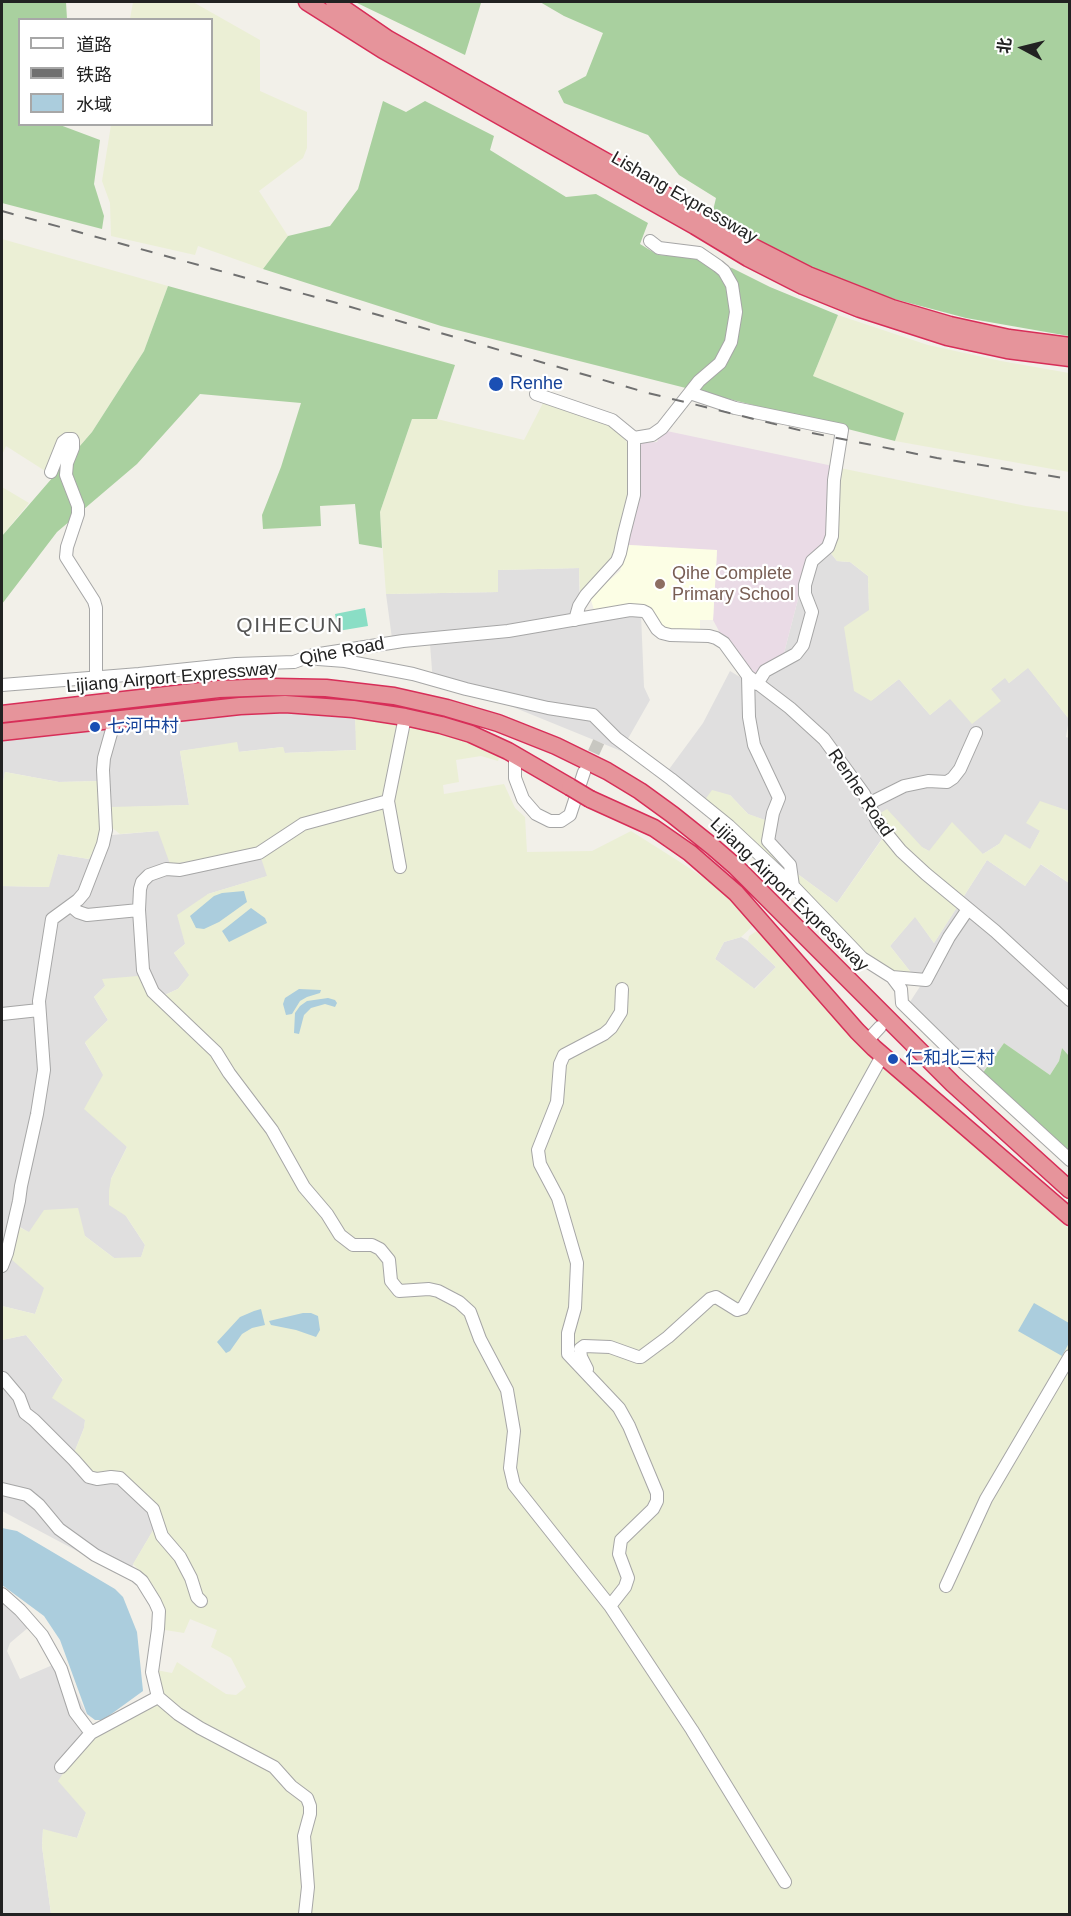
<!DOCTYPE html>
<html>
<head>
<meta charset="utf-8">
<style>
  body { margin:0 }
  #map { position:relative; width:1071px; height:1916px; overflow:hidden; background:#f2f0e9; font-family:Arial,"Noto Sans SC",sans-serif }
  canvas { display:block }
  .frame { position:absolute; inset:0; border:3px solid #222; pointer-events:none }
  .legend { position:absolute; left:18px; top:18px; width:195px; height:108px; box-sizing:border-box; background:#fff; border:2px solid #a7a7a7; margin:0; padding:8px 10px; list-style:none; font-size:18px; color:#222 }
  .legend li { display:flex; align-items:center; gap:12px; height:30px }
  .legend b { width:30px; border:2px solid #a7a7a7 }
  .north { position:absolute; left:993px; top:18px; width:60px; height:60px; -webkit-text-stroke:4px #fff; paint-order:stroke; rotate:277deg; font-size:16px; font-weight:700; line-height:24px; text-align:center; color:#222 }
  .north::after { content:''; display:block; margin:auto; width:21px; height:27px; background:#222; clip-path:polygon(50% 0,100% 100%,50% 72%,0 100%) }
</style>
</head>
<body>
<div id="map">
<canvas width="1071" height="1916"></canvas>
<div class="frame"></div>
<ul class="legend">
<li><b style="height:8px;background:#fff"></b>道路</li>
<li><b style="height:8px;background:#707070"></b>铁路</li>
<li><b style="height:16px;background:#abcddd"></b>水域</li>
</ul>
<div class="north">北</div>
</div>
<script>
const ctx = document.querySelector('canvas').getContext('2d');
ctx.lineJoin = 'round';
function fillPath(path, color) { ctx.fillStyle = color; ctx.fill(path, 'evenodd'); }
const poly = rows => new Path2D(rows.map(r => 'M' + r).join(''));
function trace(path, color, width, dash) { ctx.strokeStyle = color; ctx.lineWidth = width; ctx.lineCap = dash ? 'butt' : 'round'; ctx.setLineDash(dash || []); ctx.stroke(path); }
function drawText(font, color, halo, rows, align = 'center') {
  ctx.font = font + ' Arial,"Noto Sans SC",sans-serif'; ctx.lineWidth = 4.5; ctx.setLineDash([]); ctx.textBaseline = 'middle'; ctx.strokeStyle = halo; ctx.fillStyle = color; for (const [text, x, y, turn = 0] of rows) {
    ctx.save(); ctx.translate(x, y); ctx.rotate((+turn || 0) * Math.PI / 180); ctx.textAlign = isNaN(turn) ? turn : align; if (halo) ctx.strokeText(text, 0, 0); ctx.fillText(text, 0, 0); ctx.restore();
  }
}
fillPath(poly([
  [826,547,837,561,850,562,868,576,872,700,899,679,930,715,950,698,991,689,1005,677,1009,683,1028,667,1069,719,1066,737,1069,738,1069,811,1040,802,1040,831,1030,850,999,844,983,854,929,851,888,830,837,903,784,864,764,843,767,821,748,814,730,795,704,801,667,772,703,723,730,671,745,680,784,653,809,557],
  [579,568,580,622,641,614,644,687,650,700,621,751,513,707,433,683,430,644,393,646,386,594,498,592,498,570],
  [316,709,355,714,357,750,284,753,283,747,238,752,237,743,180,751,189,805,101,808,100,781,59,782,5,772,2,788,2,737,225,711],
  [158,831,260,852,268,876,208,894,185,944,174,953,190,975,178,989,153,1000,105,986,94,997,108,1020,85,1043,104,1075,127,1147,111,1179,126,1216,145,1245,141,1258,114,1258,85,1236,28,1232,20,1227,45,1289,35,1314,2,1306,2,886,48,887,58,854,89,859,101,836],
  [987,860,1025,886,1040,864,1069,883,1069,1056,1062,1048,1059,1061,1050,1075,1004,1043,977,1080,904,1011,921,985,890,946,915,916,934,943],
  [741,937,748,941,776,967,754,989,715,959,724,942],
  [26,1335,63,1380,85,1420,84,1428,74,1453,116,1473,156,1508,155,1527,126,1577,2,1511,2,1340],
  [2,1591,36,1621,10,1643,7,1651,20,1679,62,1661,96,1735,86,1813,77,1838,43,1830,42,1846,51,1914,2,1914]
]), '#e0dfdf');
fillPath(poly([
  [662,430,833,466,826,547,809,557,784,653,755,674,719,631,713,620,717,551,629,545,628,534,638,487,641,443,657,442]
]), '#eadbe6');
fillPath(poly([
  [629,545,717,550,713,620,700,620,700,630,662,628,650,609,595,613,590,597,620,571]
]), '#fcfee5');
fillPath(poly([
  [133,2,193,2,260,40,260,91,307,112,307,148,303,158,259,191,288,236,263,269,198,246,195,255,111,236,110,203,102,181,111,125,212,124,212,20,130,19],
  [2,239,168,286,144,351,92,432,53,476,6,446,2,455],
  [838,315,928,345,1001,361,1069,373,1069,472,895,441,903,413,813,376],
  [544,401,616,428,629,445,629,504,615,554,580,592,579,568,498,570,498,592,386,594,380,512,412,419,437,419,524,440],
  [840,468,1026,506,1069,512,1069,719,1028,668,1009,683,1005,678,991,689,1001,701,972,724,950,699,930,715,899,679,871,701,854,691,844,627,869,610,868,576,850,562,837,561,830,552],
  [2,487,29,503,2,536],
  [355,714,462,738,500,755,498,761,481,756,456,760,459,782,443,785,444,794,504,784,515,808,525,817,527,852,592,851,631,831,680,862,731,896,756,923,741,937,724,942,715,959,755,989,776,967,748,941,749,936,760,929,875,1058,910,1091,1069,1229,1069,1914,51,1914,42,1846,43,1829,77,1838,86,1813,58,1781,70,1763,96,1735,162,1697,156,1670,172,1673,177,1662,226,1694,236,1695,246,1687,231,1658,211,1647,217,1630,190,1619,184,1633,165,1630,164,1613,160,1598,153,1585,133,1564,155,1527,161,1523,116,1473,95,1476,74,1453,84,1428,85,1420,52,1398,63,1379,26,1335,2,1340,2,1306,35,1314,44,1288,11,1259,19,1227,29,1232,44,1210,78,1208,85,1236,114,1258,141,1257,145,1245,126,1216,109,1205,109,1191,111,1179,127,1147,84,1109,103,1075,85,1042,108,1020,94,997,105,986,102,979,138,976,154,1000,178,989,189,975,174,953,185,944,177,915,208,894,267,876,259,852,170,864,158,831,120,834,111,827,110,807,189,805,180,751,237,742,239,752,283,747,285,753,356,750],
  [5,772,59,782,101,781,101,836,89,859,58,854,49,887,2,886,2,788],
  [712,790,730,795,748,814,768,821,764,843,784,864,837,903,883,838,958,906,934,943,915,917,890,946,913,975,891,973,869,959,704,801],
  [1040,801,1069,811,1069,883,1041,864,1025,886,987,860,964,896,927,869,888,830,877,815,887,809,922,847,929,851,952,822,983,854,999,844,1005,834,1030,849,1040,831,1026,823]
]), '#ebefd5');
fillPath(poly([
  [2,2,66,2,67,19,20,20,20,124,60,125,100,140,94,184,104,216,102,229,2,203],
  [355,2,483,2,481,3,465,55],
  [540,2,1069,2,1069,336,966,318,879,295,835,280,711,219,716,198,679,175,648,135,564,103,558,91,586,76,603,33,564,16],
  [383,101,406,112,425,101,494,136,490,150,566,197,596,194,648,223,640,244,658,255,692,257,732,268,770,287,838,315,813,376,904,413,895,441,441,326,263,269,288,236,330,226,358,189],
  [168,286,455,365,437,419,412,419,380,512,382,548,359,544,355,504,320,506,321,526,263,529,262,515,281,467,301,403,200,394,137,464,57,532,2,604,2,536,92,432,144,351],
  [1004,1043,1050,1075,1059,1061,1062,1048,1069,1056,1069,1154,982,1074]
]), '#a9d09f');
fillPath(poly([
  [365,608,368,626,338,631,335,614]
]), '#8adec5');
fillPath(poly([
  [244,891,247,902,219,922,204,929,196,928,190,916,214,896,222,893],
  [251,908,265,918,267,923,229,942,222,931],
  [299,989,321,990,320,993,307,997,300,1001,292,1014,286,1015,283,1004,285,998],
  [328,998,335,1000,337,1003,335,1007,325,1004,311,1008,304,1015,299,1034,294,1033,295,1013,300,1006,307,1001],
  [1034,1303,1069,1323,1069,1343,1062,1356,1018,1331],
  [261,1309,265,1325,252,1328,242,1334,230,1351,226,1353,217,1342,240,1317,254,1311],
  [303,1313,311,1313,318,1316,320,1330,316,1337,296,1330,271,1325,269,1321],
  [2,1528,17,1531,115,1589,123,1597,137,1632,143,1691,103,1720,95,1720,87,1714,60,1640,44,1616,2,1585]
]), '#abcddd');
trace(poly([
  [586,769,600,739]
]), '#c8c7c1', 12, [12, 6]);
const minor = poly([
  [690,393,735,408,842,430,834,480,832,536,828,547,812,561,805,585,805,594,812,612,803,645,796,654,765,671,757,684],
  [536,394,612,420,634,438,634,495,624,534,620,553,617,561,586,595,579,606,575,620],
  [634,438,652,435,662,428,699,381,720,363,731,342,736,312,732,285,724,271,718,266,699,253,659,248,650,241],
  [51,472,63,442,67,439,72,439,73,441,73,448,67,463,66,475,78,506,78,514,67,547,66,557,94,601,96,608,96,677],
  [318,659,345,661,413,674,466,689,548,708,593,715,616,738,671,779,729,826,793,886,862,958,892,977,901,989,902,1003,952,1052,1070,1160],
  [748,676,749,717,754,745,779,798,773,813,768,841,790,865,793,886],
  [2,685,139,674,236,664,294,662,313,655,403,641,508,631,630,610,643,611,647,613,657,629,662,633,670,635,709,636,716,638,724,643,748,676,790,708,824,739,864,794,878,823,901,851,926,874,995,931,1070,1000],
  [515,755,515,778,523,799,536,814,550,821,561,821,570,815,584,772],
  [388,801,303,824,259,853,180,870,166,869,149,875,142,882,140,889,139,910,143,970,153,992,216,1052,229,1073,272,1130,304,1187,327,1214,340,1235,353,1245,372,1245,380,1249,389,1260,391,1281,399,1291,429,1289,438,1291,459,1302,470,1312,480,1339,507,1390,514,1431,510,1468,514,1485,610,1606,692,1730,785,1882],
  [868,804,904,786,928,781,947,782,953,778,960,769,976,733],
  [400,867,388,801,405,717],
  [71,906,78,912,87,915,139,910],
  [892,977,926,980,949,937,968,909],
  [2,1014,39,1010],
  [867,1041,880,1027],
  [2,1266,7,1253,19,1201,21,1186,37,1114,44,1070,39,1001,52,919,78,900,84,893,103,844,106,830,103,770,104,758,115,719],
  [587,1369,581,1357,580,1349,584,1346,610,1347,638,1357,641,1357,668,1337,710,1299,716,1297,737,1310,743,1308,882,1056],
  [3,1378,19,1397,25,1413,34,1420,74,1460,89,1477,97,1479,111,1477,120,1478,153,1509,162,1536,180,1557,191,1578,197,1597,201,1601],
  [2,1489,27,1495,39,1505,59,1529,95,1555,136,1576,142,1581,155,1602,159,1611,158,1629,152,1672,158,1697,178,1714,200,1728,274,1767,291,1786,307,1798,310,1806,310,1814,304,1836,308,1887,305,1914],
  [946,1586,986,1499,1070,1356],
  [2,1594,20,1610,42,1635,61,1669,75,1712,91,1733],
  [610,1606,625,1587,628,1578,619,1554,621,1540,653,1509,657,1501,657,1493,629,1426,619,1408,568,1354,568,1333,575,1308,577,1263,558,1198,540,1164,538,1150,557,1102,560,1064,564,1055,604,1034,611,1028,621,1012,622,989],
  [61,1767,91,1733,158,1697]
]);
const highway = poly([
  [307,2,383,50,695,226,748,258,803,286,860,309,947,337,1007,350,1070,358],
  [334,2,388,39,701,215,753,247,808,275,892,308,950,325,1009,338,1070,346],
  [2,714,219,689,275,687,326,688,394,696,447,708,498,723,556,746,607,771,640,791,673,815,713,847,736,867,953,1084,1070,1190],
  [2,732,240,706,285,704,353,709,405,717,441,725,471,734,508,751,570,787],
  [590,799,654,828,690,853,736,893,857,1031,874,1048,1070,1217]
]);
trace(minor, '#a6a6a6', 14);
trace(highway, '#d72e58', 19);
trace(minor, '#fff', 12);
trace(highway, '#e6949b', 16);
trace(poly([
  [2,211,337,303,648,393,807,432,937,458,1070,479]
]), '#707070', 2, [12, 12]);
const highwayBridge = poly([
  [570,787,590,799]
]);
trace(highwayBridge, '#d72e58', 19, []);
trace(highwayBridge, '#e6949b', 16);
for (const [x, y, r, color] of [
  [496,384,8,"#1a4fb4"],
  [660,584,6,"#8d6e63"],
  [95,727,6,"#1a4fb4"],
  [893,1059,6,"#1a4fb4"]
]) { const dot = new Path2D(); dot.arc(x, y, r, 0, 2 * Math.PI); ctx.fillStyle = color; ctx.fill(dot); trace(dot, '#fff', 2); }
drawText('18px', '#222', '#fff', [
  ["Lishang Expressway",684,198,30],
  ["Qihe Road",342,652,-11],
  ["Lijiang Airport Expressway",172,678,-5],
  ["Renhe Road",860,793,56],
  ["Lijiang Airport Expressway",789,895,44]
]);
drawText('18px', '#164399', '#fff', [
  ["Renhe",510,384],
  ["七河中村",107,727],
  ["仁和北三村",905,1059]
], 'left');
drawText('18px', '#785e54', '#fff', [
  ["Qihe Complete",672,574],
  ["Primary School",672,595]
], 'left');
ctx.letterSpacing = '1.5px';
drawText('21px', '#555', '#fff', [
  ["QIHECUN",290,626]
]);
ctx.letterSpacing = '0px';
</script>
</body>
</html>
